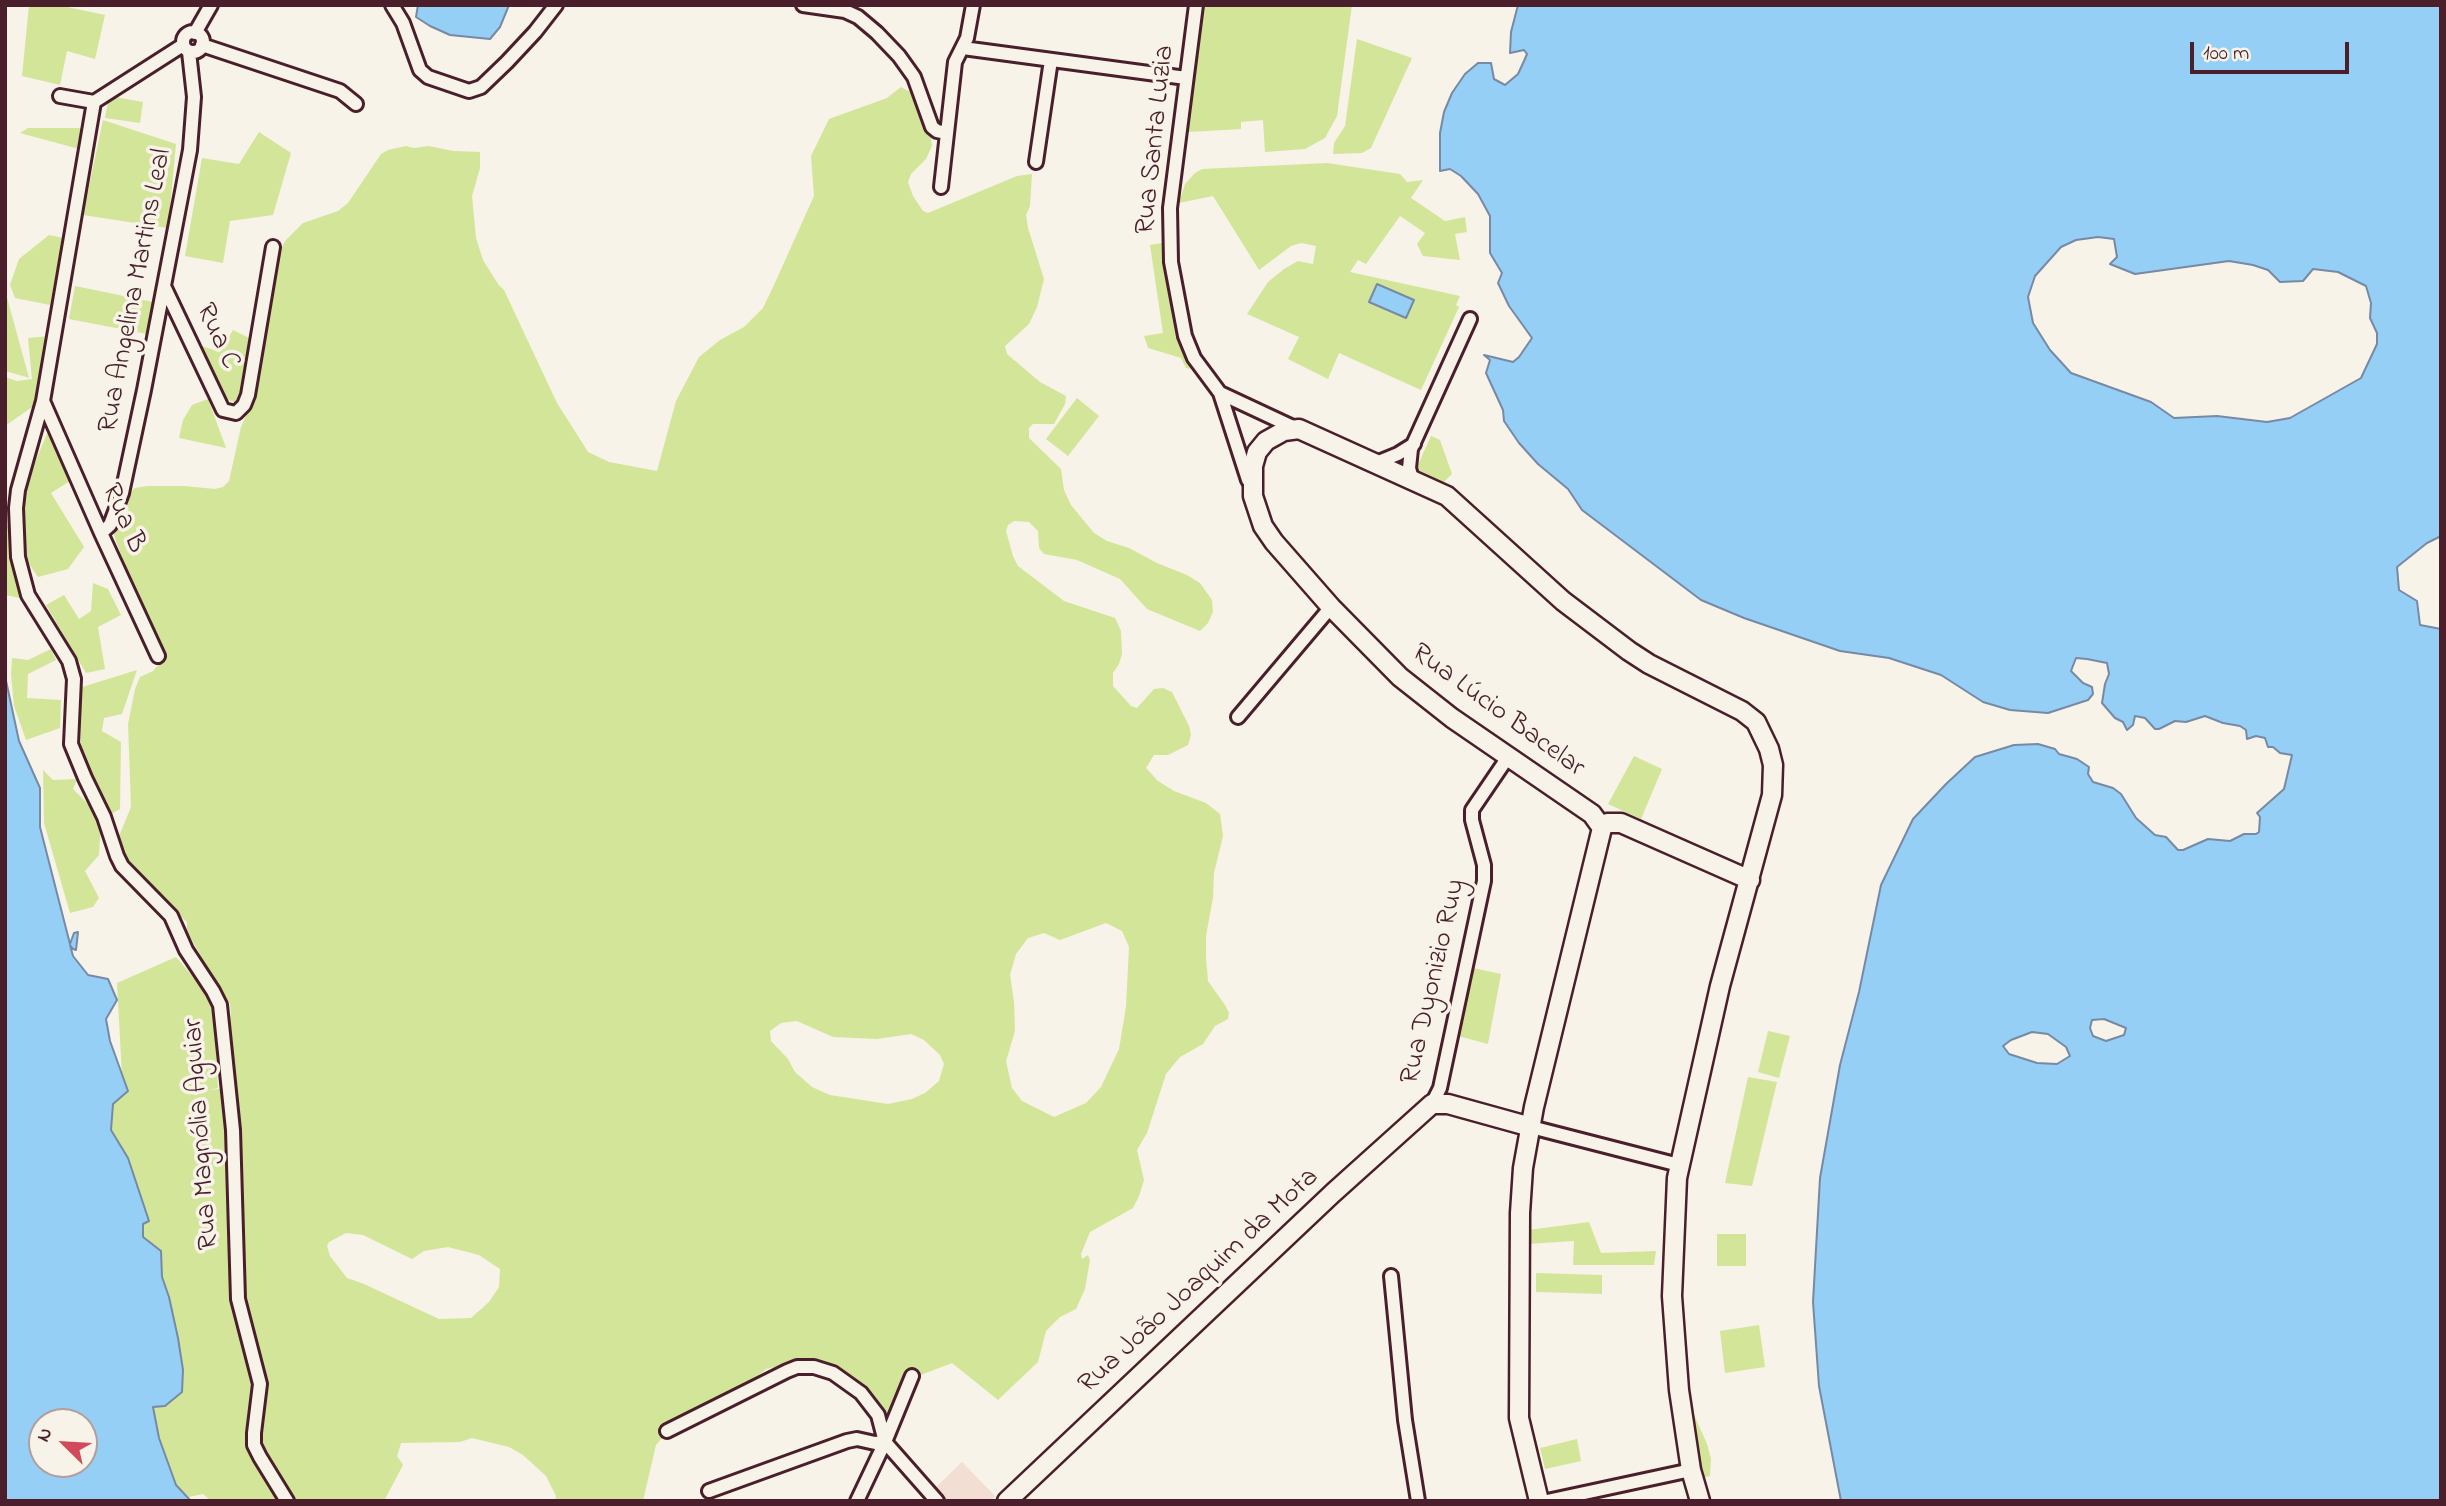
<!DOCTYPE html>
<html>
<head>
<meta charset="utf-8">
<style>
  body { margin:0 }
  #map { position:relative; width:2446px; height:1506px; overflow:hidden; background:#f7f3e8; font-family:"Indie Flower",sans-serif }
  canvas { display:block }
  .frame { position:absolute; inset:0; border:7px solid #4a1f2b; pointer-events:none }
  .north { position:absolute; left:28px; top:1408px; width:70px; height:70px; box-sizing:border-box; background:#f7f3e8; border:2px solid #b29e9c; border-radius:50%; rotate:294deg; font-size:19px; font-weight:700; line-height:28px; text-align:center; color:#4a1f2b }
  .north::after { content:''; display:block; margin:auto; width:24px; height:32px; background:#d1495b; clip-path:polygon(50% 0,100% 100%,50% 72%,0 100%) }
  .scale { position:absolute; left:2190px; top:42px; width:159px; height:32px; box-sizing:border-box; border:4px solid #4a1f2b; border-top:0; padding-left:9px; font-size:21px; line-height:24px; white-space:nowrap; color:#4a1f2b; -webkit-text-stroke:5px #f7f3e8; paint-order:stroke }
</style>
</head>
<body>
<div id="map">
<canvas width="2446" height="1506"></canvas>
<div class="frame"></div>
<div class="north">N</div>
<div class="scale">100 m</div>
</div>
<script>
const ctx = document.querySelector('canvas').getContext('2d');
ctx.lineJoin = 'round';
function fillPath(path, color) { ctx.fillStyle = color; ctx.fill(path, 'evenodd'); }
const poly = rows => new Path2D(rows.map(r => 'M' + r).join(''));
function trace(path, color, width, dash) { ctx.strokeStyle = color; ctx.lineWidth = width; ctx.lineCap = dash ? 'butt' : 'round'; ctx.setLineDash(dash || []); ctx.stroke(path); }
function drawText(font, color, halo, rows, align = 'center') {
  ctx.font = font + ' "Indie Flower",sans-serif'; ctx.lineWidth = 7; ctx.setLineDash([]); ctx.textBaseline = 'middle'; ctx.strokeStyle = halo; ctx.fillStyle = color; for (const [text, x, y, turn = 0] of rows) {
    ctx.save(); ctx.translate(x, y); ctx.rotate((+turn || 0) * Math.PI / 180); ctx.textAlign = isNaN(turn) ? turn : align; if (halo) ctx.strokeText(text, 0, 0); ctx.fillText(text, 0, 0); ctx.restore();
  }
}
fillPath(poly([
  [962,1462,995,1496,990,1501,943,1501,934,1489]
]), '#f2ded2');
fillPath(poly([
  [29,5,58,5,105,15,95,59,67,51,60,85,22,76],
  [1204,5,1352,5,1337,116,1325,138,1305,149,1265,152,1263,120,1241,122,1241,129,1188,132],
  [1357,39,1412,58,1371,148,1362,153,1333,154,1334,143,1345,126],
  [901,87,914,94,916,104,930,129,932,146,926,159,911,174,908,182,913,196,923,211,928,213,1017,176,1032,174,1030,206,1026,215,1028,228,1044,279,1037,307,1029,324,1005,346,1007,354,1040,382,1066,396,1065,404,1054,424,1033,424,1029,428,1029,438,1061,469,1064,490,1071,505,1094,533,1107,541,1129,548,1157,563,1187,575,1200,583,1212,600,1213,612,1208,623,1200,631,1147,609,1120,579,1077,560,1044,554,1039,548,1038,531,1029,522,1014,521,1008,525,1006,531,1013,556,1018,566,1064,601,1115,618,1121,631,1122,654,1119,664,1113,673,1113,686,1131,706,1137,708,1154,689,1163,688,1172,692,1189,726,1191,735,1188,745,1168,755,1154,755,1146,768,1158,781,1174,791,1206,803,1220,814,1223,836,1214,873,1213,898,1206,936,1206,957,1208,981,1225,1005,1229,1013,1228,1019,1215,1026,1203,1044,1180,1057,1166,1074,1147,1133,1137,1150,1144,1180,1139,1196,1133,1208,1090,1232,1081,1254,1082,1259,1088,1255,1090,1260,1085,1289,1076,1309,1060,1317,1046,1331,1038,1362,998,1400,952,1363,905,1381,888,1414,872,1393,833,1368,814,1361,801,1361,766,1369,739,1391,698,1410,682,1414,656,1445,643,1501,555,1501,556,1496,546,1476,523,1455,509,1447,472,1438,460,1442,401,1443,397,1456,403,1465,384,1501,211,1501,203,1494,189,1497,176,1485,159,1438,153,1406,183,1370,169,1297,162,1277,161,1252,143,1237,142,1224,149,1221,128,1158,111,1130,113,1104,123,1094,117,983,176,957,213,1000,218,1088,210,1090,219,1089,231,1079,233,1071,228,1040,231,1013,230,1004,221,993,187,931,187,922,124,864,117,841,131,807,128,724,135,689,140,677,153,671,159,664,162,652,160,643,130,580,114,535,114,526,128,495,135,488,147,486,184,486,215,489,223,487,229,481,241,427,251,404,260,334,273,292,280,251,285,241,303,223,338,211,348,203,381,154,388,150,406,146,414,148,429,146,453,151,480,152,480,168,472,196,476,238,483,260,498,284,504,290,557,403,588,452,609,462,657,471,676,401,699,357,720,340,744,327,763,308,774,285,814,196,811,156,829,119,887,98],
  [1106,923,1122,931,1129,947,1126,1007,1119,1049,1101,1087,1086,1103,1054,1117,1022,1101,1012,1088,1006,1061,1015,1031,1014,1002,1010,975,1016,954,1028,938,1044,933,1060,940],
  [797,1021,833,1037,877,1039,911,1034,924,1040,940,1055,944,1064,939,1081,925,1093,912,1099,888,1104,830,1095,812,1087,795,1072,788,1059,771,1041,770,1031,781,1023],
  [346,1233,363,1235,412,1259,424,1251,448,1247,479,1255,500,1269,499,1287,489,1302,471,1318,439,1319,364,1284,347,1278,330,1256,327,1246,329,1242],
  [109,96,143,102,140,123,105,118],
  [103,120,176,144,168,228,83,215],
  [28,128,84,128,79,149,20,133],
  [259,132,291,153,273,215,230,221,223,263,185,256,202,158,239,164],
  [1327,163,1400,174,1407,182,1423,180,1411,198,1445,221,1465,217,1467,232,1455,234,1460,260,1423,256,1417,244,1425,233,1400,216,1366,264,1358,260,1350,272,1460,296,1456,305,1459,307,1421,390,1339,353,1328,379,1288,359,1299,337,1247,314,1268,282,1284,269,1298,261,1313,264,1316,246,1301,243,1291,246,1259,270,1213,196,1179,203,1185,184,1195,173,1202,169],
  [49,235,63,238,50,305,15,298,10,285,19,259],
  [1162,243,1174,324,1191,369,1186,368,1181,358,1148,348,1144,336,1163,333,1150,245],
  [75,286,153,302,147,334,69,319],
  [5,290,29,378,30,378,5,371],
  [233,330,249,338,246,370,237,403,225,399,199,345,220,352],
  [50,336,35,405,5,426,5,377,17,381,32,379,28,338],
  [1077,398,1099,416,1068,456,1046,439],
  [208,399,226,448,179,438,183,420,192,405],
  [49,429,78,476,51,493,84,547,68,569,38,577,25,558,22,493],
  [1431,436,1440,440,1452,474,1443,483,1416,469],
  [5,522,9,527,20,598,5,595],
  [93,583,108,589,121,615,98,627,105,669,86,673,46,605,64,595,79,619,91,611],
  [51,649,56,660,28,674,27,698,61,700,60,728,26,740,14,706,11,675,12,658,28,660],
  [137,670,122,714,104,718,102,731,121,742,120,809,111,814,81,756,79,688],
  [1634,756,1662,769,1641,819,1608,804],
  [43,770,53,780,77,779,73,789,89,805,101,824,99,855,85,871,99,898,93,907,70,913,44,823],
  [1473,968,1501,974,1488,1044,1458,1036],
  [1768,1031,1790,1036,1779,1078,1758,1072],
  [1748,1077,1777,1082,1752,1186,1725,1183],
  [1589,1222,1601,1253,1656,1251,1654,1265,1573,1265,1574,1241,1528,1244,1528,1230],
  [1717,1234,1746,1234,1746,1266,1717,1266],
  [1536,1273,1602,1275,1602,1294,1536,1292],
  [1759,1325,1765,1367,1725,1373,1720,1331],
  [1690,1377,1688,1393,1691,1408,1707,1444,1711,1459,1710,1476,1700,1478,1687,1386],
  [1577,1439,1581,1461,1545,1469,1540,1448]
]), '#d3e599');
const water = poly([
  [418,5,509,5,500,27,490,39,450,35,430,26,416,17,418,5],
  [1518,5,2441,5,2441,536,2427,543,2397,567,2399,590,2417,601,2420,625,2441,629,2441,1501,1841,1501,1819,1386,1813,1302,1820,1178,1840,1065,1859,992,1881,885,1913,819,1946,784,1975,757,2014,745,2038,744,2055,749,2059,754,2077,759,2089,767,2088,774,2093,782,2113,788,2121,794,2136,818,2155,835,2166,837,2178,850,2183,850,2208,839,2230,841,2244,834,2256,834,2259,832,2260,817,2257,813,2284,789,2292,755,2280,753,2273,747,2268,747,2265,738,2256,736,2247,739,2246,730,2240,726,2223,723,2205,716,2186,722,2175,721,2159,729,2155,729,2145,718,2135,716,2133,725,2127,730,2123,722,2115,718,2102,703,2105,684,2109,674,2107,663,2087,659,2076,658,2071,671,2083,683,2092,687,2093,694,2088,700,2048,713,2010,710,1983,702,1941,675,1889,658,1840,651,1744,618,1701,600,1582,510,1568,489,1538,464,1519,443,1504,421,1503,410,1486,373,1490,360,1484,355,1513,362,1519,357,1532,338,1509,306,1498,283,1502,273,1490,253,1490,216,1478,194,1461,176,1450,169,1440,171,1440,133,1444,112,1452,93,1465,74,1478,63,1491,63,1494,79,1505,85,1518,74,1524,61,1527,54,1524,50,1510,53,1511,32,1518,5],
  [2098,237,2114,239,2117,257,2110,264,2135,274,2229,261,2253,265,2268,270,2280,282,2303,281,2313,269,2338,272,2366,286,2371,303,2370,318,2377,333,2377,344,2361,378,2290,418,2267,422,2217,416,2174,418,2151,402,2071,373,2050,350,2033,323,2028,297,2035,276,2061,247,2076,240,2098,237],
  [2104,1019,2126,1028,2124,1035,2106,1041,2093,1036,2090,1028,2092,1020,2104,1019],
  [2032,1032,2048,1034,2066,1047,2070,1056,2057,1064,2037,1063,2009,1054,2003,1046,2011,1040,2032,1032],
  [1377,284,1414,300,1406,318,1369,302,1377,284],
  [5,676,19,741,40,788,40,827,70,944,74,933,78,932,76,950,73,949,70,945,73,956,88,975,108,979,117,1000,106,1019,110,1041,128,1091,113,1104,111,1130,128,1158,149,1221,143,1224,143,1237,161,1251,162,1277,169,1297,178,1338,183,1370,182,1392,165,1406,153,1407,159,1438,176,1485,191,1501,5,1501,5,676],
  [42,1422,84,1422,84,1464,42,1464,42,1422]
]);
fillPath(water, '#95cff5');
trace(water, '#7789a4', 2);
const street = poly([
  [392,5,403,23,420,70,428,77,469,91,481,87,507,62,535,32,556,5],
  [803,5,845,11,858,17,877,33,899,56,914,77,932,127,937,131,947,133],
  [1196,5,1170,208,1171,262,1185,336,1194,358,1220,393,1297,429],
  '183 42a10 10 0 1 1 20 0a10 10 0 1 1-20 0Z',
  [195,33,211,5],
  [202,45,340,91,356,104],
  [963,48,1186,78],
  [60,96,94,102],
  [94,102,43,401,18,490,16,508,18,557,28,595,69,661,74,679,71,744,85,778,104,817,117,856,122,866,171,916,186,950,213,991,220,1005,233,1130,238,1299,260,1384,254,1433,254,1445,260,1457,287,1501],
  [94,102,183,45],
  [1036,162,1051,60],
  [941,187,955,62,967,38,973,5],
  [164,286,223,410,236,413,244,405,248,395,273,247],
  [1220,393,1248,480],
  [43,401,101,533,158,656],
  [1376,463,1398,454,1414,444],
  [1412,479,1409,468,1411,449,1470,319],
  [101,533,110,525,122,493,144,390,190,150,194,97,189,52],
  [1238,717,1331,607],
  [1432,1104,1440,1088,1484,881,1484,865,1472,820,1472,810,1508,757],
  [1531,1127,1679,1165],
  [1391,1276,1405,1420,1418,1501],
  [667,1431,787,1371,797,1367,814,1367,833,1373,861,1393,878,1415,885,1442],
  [885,1442,937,1501],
  [709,1491,847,1441,857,1439,875,1443,885,1442],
  [857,1501,885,1442,912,1376],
  [1547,1501,1691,1470]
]);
const secondary = poly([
  [1602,828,1592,814,1452,718,1400,677,1331,607,1274,542,1263,526,1253,496,1253,466,1257,452,1266,441,1284,431,1299,429,1447,496,1563,601,1629,651,1649,664,1742,711,1756,722,1769,749,1773,765,1772,795,1720,986,1677,1178,1672,1296,1679,1390,1691,1470,1700,1501],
  [1602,828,1607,823,1621,823,1750,880],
  [1007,1501,1333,1193,1432,1104,1448,1104,1531,1127],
  [1539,1501,1519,1418,1520,1213,1523,1168,1534,1107,1602,828]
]);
trace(street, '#4a1f2b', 18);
trace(secondary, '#4a1f2b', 23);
trace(street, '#f7f3e8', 12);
trace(secondary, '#f7f3e8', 18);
drawText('28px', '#4a1f2b', '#f7f3e8', [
  ["Rua Santa Luzia",1157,140,-84],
  ["Rua Angelina Martins Leal",137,291,-79],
  ["Rua C",216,337,65],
  ["Rua B",122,519,66],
  ["Rua Lúcio Bacelar",1497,712,36],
  ["Rua Dyonizio Ruy",1435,982,-77],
  ["Rua Magnólia Aguiar",203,1134,-94],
  ["Rua João Joaquim da Mota",1200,1282,-43]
]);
</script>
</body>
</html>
